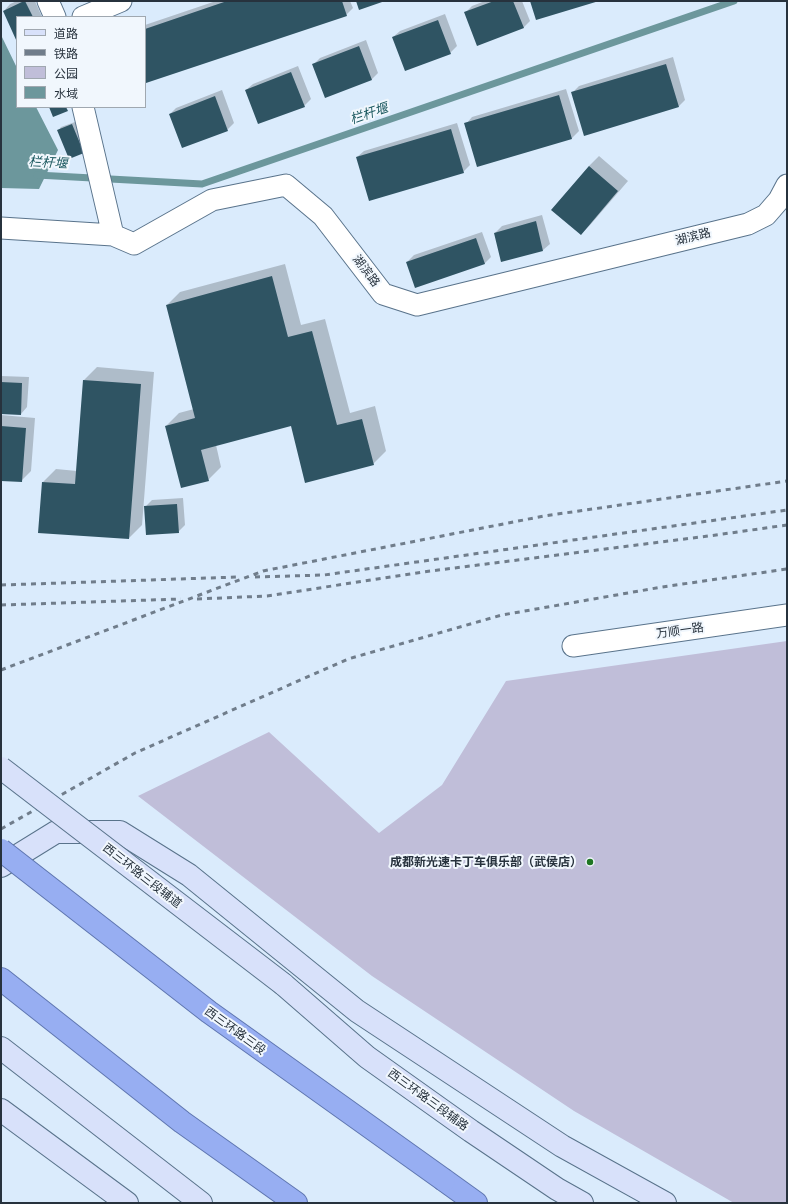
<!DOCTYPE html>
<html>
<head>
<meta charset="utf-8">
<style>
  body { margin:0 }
  #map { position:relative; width:788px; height:1204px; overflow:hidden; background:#daebfc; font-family:Montserrat,"Noto Sans SC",sans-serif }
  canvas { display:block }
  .frame { position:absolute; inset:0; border:2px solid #27323d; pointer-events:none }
  .legend { position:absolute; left:16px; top:16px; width:130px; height:92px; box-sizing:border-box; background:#f1f7fd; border:1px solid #a0a8b0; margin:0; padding:5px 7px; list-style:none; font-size:12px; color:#27323d }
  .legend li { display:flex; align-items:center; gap:8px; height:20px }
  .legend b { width:20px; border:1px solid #a0a8b0 }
</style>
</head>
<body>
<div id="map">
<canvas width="788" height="1204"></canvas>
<div class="frame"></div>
<ul class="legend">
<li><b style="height:5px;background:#d8e1fa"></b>道路</li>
<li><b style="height:5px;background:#707d8b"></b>铁路</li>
<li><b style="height:11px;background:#c0bed9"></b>公园</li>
<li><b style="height:11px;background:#6c979c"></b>水域</li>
</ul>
</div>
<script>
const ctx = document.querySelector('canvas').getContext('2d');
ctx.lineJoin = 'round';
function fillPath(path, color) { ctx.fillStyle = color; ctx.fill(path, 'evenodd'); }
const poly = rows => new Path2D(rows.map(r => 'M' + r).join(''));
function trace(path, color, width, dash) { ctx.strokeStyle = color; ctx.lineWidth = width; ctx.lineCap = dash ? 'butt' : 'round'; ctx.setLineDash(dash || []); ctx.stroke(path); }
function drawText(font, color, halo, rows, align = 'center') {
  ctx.font = font + ' Montserrat,"Noto Sans SC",sans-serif'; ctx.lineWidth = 4; ctx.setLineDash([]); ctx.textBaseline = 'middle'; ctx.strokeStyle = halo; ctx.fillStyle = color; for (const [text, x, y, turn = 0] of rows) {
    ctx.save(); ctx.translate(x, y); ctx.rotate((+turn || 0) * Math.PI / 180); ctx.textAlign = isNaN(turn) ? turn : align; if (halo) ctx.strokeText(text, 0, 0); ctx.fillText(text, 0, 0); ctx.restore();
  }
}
fillPath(poly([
  [787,641,787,1203,734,1203,574,1111,372,976,138,796,269,732,379,833,442,785,506,681]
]), '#c0bed9');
fillPath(poly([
  [1,35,17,68,17,107,36,107,58,150,39,189,1,188]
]), '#6c979c');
fillPath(poly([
  [17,1,35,1,42,17,17,17,17,40,4,11,10,4],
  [216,1,350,1,353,8,346,15,145,77,145,25],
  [485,1,522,1,530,21,523,28,466,12,472,6],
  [445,14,457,46,450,53,393,37,400,31],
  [366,40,378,73,371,80,314,64,320,58],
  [673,57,685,100,678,107,572,93,579,86],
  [298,66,311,99,304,106,246,90,253,84],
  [566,89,579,131,572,138,478,166,466,124,472,117],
  [222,90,234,123,227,130,170,114,176,108],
  [75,122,86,149,83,152,58,131,61,127],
  [457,123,470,165,463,172,357,157,364,151],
  [599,156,628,181,591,224,581,234,552,210,589,166],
  [542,215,550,244,543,250,495,233,502,226],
  [482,232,491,257,484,264,407,262,414,255],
  [285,264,301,325,325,319,350,413,375,406,386,451,373,464,291,425,216,445,221,467,208,480,166,426,179,413,194,409,167,305,180,292],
  [97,367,154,372,142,525,129,538,39,532,43,482,56,469,77,471,84,380],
  [1,376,29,377,27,407,21,414,1,413],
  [1,415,35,418,31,471,21,481,1,480],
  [183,498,185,525,178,532,145,507,152,500]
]), '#0003');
trace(poly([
  [37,175,202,184,734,1]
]), '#6c979c', 7);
fillPath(poly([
  [24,1,25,1,33,17,17,17,17,42,3,11],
  [227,1,342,1,347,16,146,83,145,80,145,29],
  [356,1,385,1,359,10],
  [494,1,513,1,524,28,477,46,464,12],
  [530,1,599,1,536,20],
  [438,20,451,54,405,71,392,37],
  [359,46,372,80,325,98,312,64],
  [666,64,679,107,584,136,571,92],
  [291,72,305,107,258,124,245,90],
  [559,95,572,139,477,167,464,123],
  [215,96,228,131,182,148,169,114],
  [49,107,66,107,68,111,53,117],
  [72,124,84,153,69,159,57,130],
  [451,129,464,173,369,201,356,157],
  [589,166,618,191,581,235,551,210],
  [536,221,543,251,501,262,494,233],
  [476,238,485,264,415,288,406,262],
  [272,276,288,337,312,331,337,425,362,419,374,465,305,483,291,426,201,450,209,481,181,488,165,426,195,418,166,305],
  [83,380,141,384,129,539,38,533,42,482,75,484],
  [1,382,22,383,21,415,1,414],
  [1,426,26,428,22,482,1,481],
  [177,504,179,533,146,535,144,506]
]), '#2f5463');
const minor = poly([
  [48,1,55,17],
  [83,17,121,1],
  [83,107,113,235,134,244,212,200,286,185,323,216,383,294,417,305,748,224,766,215,779,200,787,185],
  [1,228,113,235],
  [573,646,787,615]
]);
const secondary = poly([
  [1,866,56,832,120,832,189,875,357,1011,562,1146,665,1203],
  [283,984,367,1057,471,1131,557,1189,582,1203],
  [1,1048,201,1203],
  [1,1110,127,1203]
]);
const trunk = poly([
  [1,979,182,1122,296,1203],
  [444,1180,476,1203]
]);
trace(minor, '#59738b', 23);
trace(secondary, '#59738b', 24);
trace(trunk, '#5f76b0', 24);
trace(minor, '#fff', 21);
trace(secondary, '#d8e1fa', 22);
trace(trunk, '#97aef2', 22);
trace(poly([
  [255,577,324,575,787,510],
  [1,585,239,577],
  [197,599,267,596,423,572,716,535,787,525],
  [1,605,181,599],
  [1,670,263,571,544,516,787,481],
  [1,829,135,753,348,659,502,615,662,587,787,569]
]), '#707d8b', 3, [5, 5]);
const secondaryBridge = poly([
  [1,768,283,984]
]);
const trunkBridge = poly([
  [1,850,209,1012,444,1180]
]);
trace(secondaryBridge, '#59738b', 24, []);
trace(trunkBridge, '#5f76b0', 24, []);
trace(secondaryBridge, '#d8e1fa', 22);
trace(trunkBridge, '#97aef2', 22);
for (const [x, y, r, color] of [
  [590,862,4,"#1f7623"]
]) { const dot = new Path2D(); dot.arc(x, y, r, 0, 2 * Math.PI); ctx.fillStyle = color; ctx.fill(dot); trace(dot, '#f1f7fd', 1.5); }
drawText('12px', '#27323d', '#f1f7fd', [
  ["湖滨路",693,237,-14],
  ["湖滨路",366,271,53],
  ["万顺一路",680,631,-8],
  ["西三环路三段辅道",142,876,38],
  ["西三环路三段",235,1031,36],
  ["西三环路三段辅路",428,1100,36]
]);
drawText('bold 12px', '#27323d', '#f1f7fd', [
  ["成都新光速卡丁车俱乐部（武侯店）",582,862]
], 'right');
drawText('italic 13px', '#1b585f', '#f1f7fd', [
  ["栏杆堰",369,114,-19],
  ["栏杆堰",48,163,3]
]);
</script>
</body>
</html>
